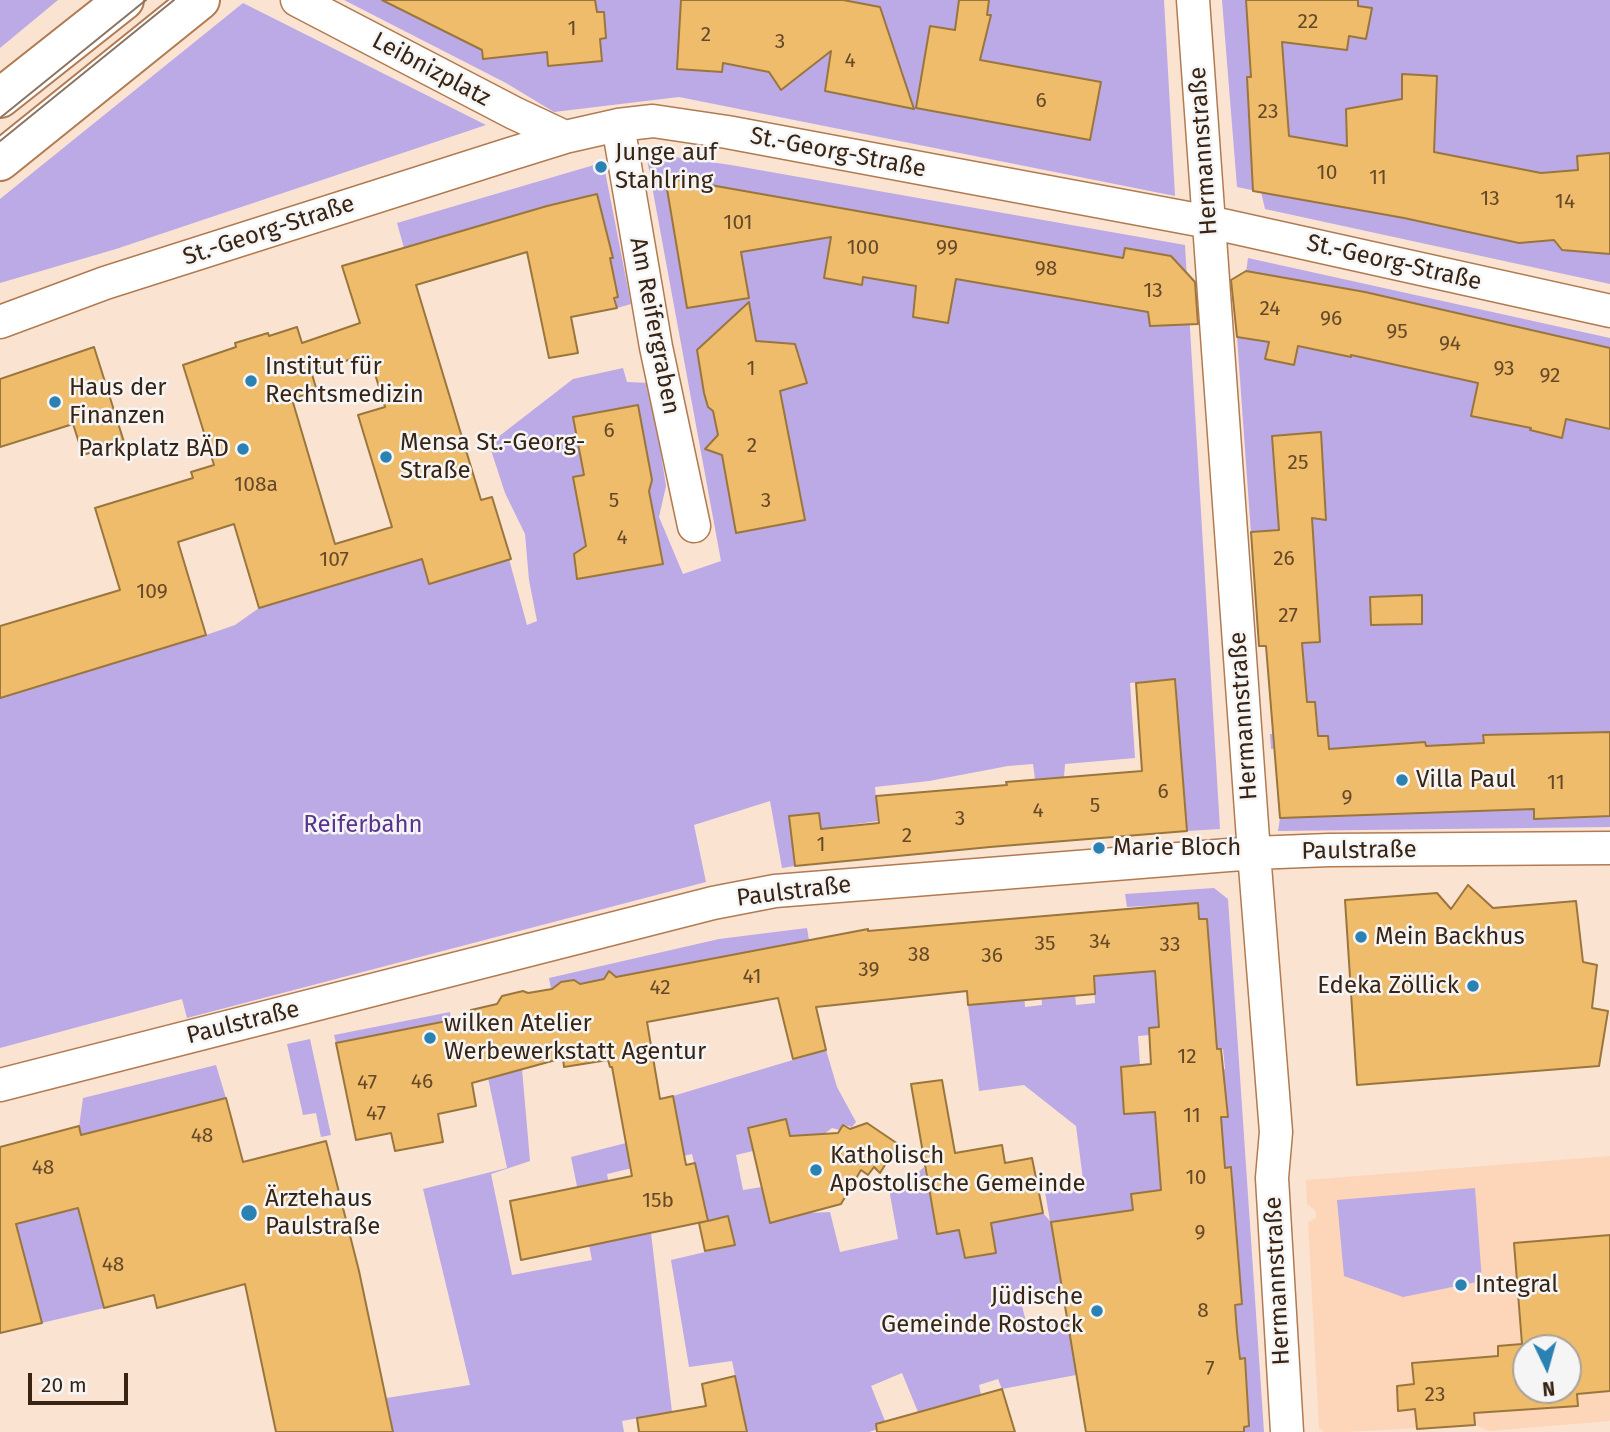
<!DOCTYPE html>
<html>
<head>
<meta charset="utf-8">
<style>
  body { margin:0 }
  #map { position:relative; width:1610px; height:1432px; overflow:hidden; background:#fbe3d2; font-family:"Fira Sans",sans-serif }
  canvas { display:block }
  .north { position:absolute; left:1512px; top:1334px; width:70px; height:70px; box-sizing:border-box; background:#f5f5f5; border:2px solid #aaa19a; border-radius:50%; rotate:175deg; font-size:19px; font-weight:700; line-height:28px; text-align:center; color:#392312 }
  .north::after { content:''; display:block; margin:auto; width:24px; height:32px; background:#2b81b1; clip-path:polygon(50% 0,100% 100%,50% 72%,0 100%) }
  .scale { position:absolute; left:28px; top:1373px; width:100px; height:32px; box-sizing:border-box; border:4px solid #392312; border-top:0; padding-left:9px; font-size:21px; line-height:24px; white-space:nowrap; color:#392312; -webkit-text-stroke:5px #f5f5f5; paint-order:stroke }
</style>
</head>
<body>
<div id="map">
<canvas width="1610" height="1432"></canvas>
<div class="north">N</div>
<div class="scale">20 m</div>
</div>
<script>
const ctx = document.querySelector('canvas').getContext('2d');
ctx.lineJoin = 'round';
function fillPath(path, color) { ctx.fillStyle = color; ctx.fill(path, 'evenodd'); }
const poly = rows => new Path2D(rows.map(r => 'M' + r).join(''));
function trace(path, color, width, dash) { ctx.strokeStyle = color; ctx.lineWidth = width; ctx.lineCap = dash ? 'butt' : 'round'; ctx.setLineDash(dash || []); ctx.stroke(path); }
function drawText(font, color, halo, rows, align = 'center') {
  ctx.font = font + ' "Fira Sans",sans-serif'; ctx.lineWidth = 5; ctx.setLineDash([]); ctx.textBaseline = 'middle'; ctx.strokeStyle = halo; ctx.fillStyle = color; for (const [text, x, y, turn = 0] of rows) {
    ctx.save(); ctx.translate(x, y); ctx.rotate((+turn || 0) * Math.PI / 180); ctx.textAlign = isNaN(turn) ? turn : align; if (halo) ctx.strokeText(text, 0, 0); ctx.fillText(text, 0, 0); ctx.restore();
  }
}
fillPath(poly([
  [1610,1156,1610,1421,1489,1431,1475,1425,1346,1432,1324,1432,1319,1428,1308,1222,1316,1218,1316,1214,1315,1210,1307,1204,1306,1180],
  [1526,1348,1568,1348,1568,1390,1526,1390]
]), '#fdd5b9');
fillPath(poly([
  [0,0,58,0,0,48],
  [344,0,1164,0,1175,196,679,97,554,112,506,83],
  [1222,0,1610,0,1610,284,1265,209,1261,192,1237,187],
  [243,3,486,125,116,249,0,283,0,199],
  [653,154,731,165,1185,245,1220,829,1187,831,1180,749,1140,752,1137,704,1177,701,1176,679,1130,683,1135,758,1065,764,1064,777,1035,779,1033,764,1008,766,929,781,875,787,878,821,821,829,818,813,789,816,795,866,782,868,770,801,694,825,706,882,187,1018,182,999,0,1048,0,698,206,635,235,625,259,608,422,559,509,559,527,625,537,621,529,580,525,534,505,493,489,444,573,379,623,368,627,382,650,383,666,486,659,517,683,574,721,561,647,159],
  [594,165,605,171,631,304,617,308,610,258,612,257,597,194,545,206,404,248,397,223],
  [1248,258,1610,338,1610,827,1278,831,1280,818,1275,749,1271,749,1270,734,1273,734,1266,646,1259,646,1237,337],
  [1214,888,1228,899,1264,1432,1244,1432,1244,1427,1249,1426,1248,1409,1242,1408,1246,1378,1245,1359,1239,1359,1235,1305,1237,1243,1236,1224,1230,1224,1226,1188,1233,1187,1232,1168,1225,1168,1221,1117,1228,1116,1226,1098,1220,1098,1218,1070,1225,1069,1223,1049,1217,1049,1207,919,1199,919,1197,903,1127,907,1125,894],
  [807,928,809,940,616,977,613,974,607,975,604,979,578,984,574,980,561,982,557,988,551,989,549,978,719,939],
  [1154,970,1159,1027,1149,1028,1150,1035,1138,1036,1140,1065,1124,1114,1155,1112,1161,1190,1134,1217,1111,1213,1051,1222,1064,1298,1022,1306,1028,1329,1068,1323,1076,1375,1002,1389,998,1379,979,1385,981,1395,918,1412,902,1373,871,1386,887,1426,869,1432,737,1432,746,1429,732,1361,689,1367,671,1260,735,1245,728,1217,708,1221,692,1154,607,1174,620,1239,651,1233,672,1412,622,1421,624,1432,393,1432,386,1398,470,1385,423,1189,507,1168,488,1078,522,1069,530,1161,491,1174,512,1275,592,1260,571,1157,626,1143,623,1130,677,1120,673,1096,826,1050,837,1087,856,1122,852,1127,844,1125,840,1130,832,1128,823,1135,790,1136,786,1119,748,1128,753,1151,736,1155,743,1190,762,1187,809,1213,830,1212,840,1252,898,1239,889,1189,906,1184,924,1167,937,1234,1043,1213,1050,1221,1045,1192,1084,1187,1076,1126,1024,1085,979,1091,968,1005,977,1004,976,1000,1024,991,1025,1007,1042,1005,1040,973,1073,971,1076,1005,1095,1003,1094,985,1088,977],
  [450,1012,451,1020,336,1043,334,1035],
  [310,1039,331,1135,321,1137,316,1113,303,1115,287,1044],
  [216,1065,226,1098,81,1135,79,1127,83,1098],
  [1475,1188,1482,1281,1403,1297,1344,1276,1337,1200],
  [78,1208,104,1308,42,1323,16,1224]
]), '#bbaae6');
const building = poly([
  [382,0,595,0,597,12,604,12,606,38,600,39,602,61,548,66,547,52,483,59,482,50,382,0],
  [681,0,843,0,880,7,914,109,825,91,831,51,781,90,769,72,723,63,722,72,677,69,681,0],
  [959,0,989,0,987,15,991,15,980,60,1101,82,1090,140,916,108,930,26,955,30,959,0],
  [1246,0,1358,0,1358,6,1372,8,1366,39,1349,36,1347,50,1282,42,1289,136,1347,146,1346,109,1402,99,1402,74,1437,76,1434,152,1541,173,1578,170,1577,156,1610,153,1610,254,1562,250,1554,240,1519,243,1404,218,1253,191,1247,77,1251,77,1246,0],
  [665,177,1123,258,1125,248,1171,256,1195,282,1198,324,1150,326,1148,312,956,279,948,323,913,317,916,286,863,277,862,285,824,278,831,237,741,252,749,298,687,308,665,177],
  [597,194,613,258,610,258,618,297,614,298,617,308,571,317,578,353,549,358,527,252,416,285,481,500,492,497,511,559,429,584,422,559,259,608,234,524,178,542,206,635,0,698,0,626,120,590,95,508,193,478,191,472,214,465,183,365,236,347,235,343,268,333,269,336,297,327,302,343,360,323,342,266,547,206,597,194],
  [369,354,385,407,358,415,392,527,335,544,292,399,317,391,311,371,369,354],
  [1246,271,1365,292,1610,348,1610,429,1566,419,1562,438,1530,430,1531,428,1471,416,1478,383,1351,355,1351,357,1298,346,1294,365,1265,359,1269,342,1237,337,1231,280,1246,271],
  [749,302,756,341,795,344,807,383,780,391,805,520,736,533,722,455,705,449,718,435,713,411,708,407,704,393,697,350,749,302],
  [94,347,124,442,83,455,73,424,0,447,0,379,94,347],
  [638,405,652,480,649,491,663,564,577,579,574,554,586,546,573,477,584,475,573,417,638,405],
  [1321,432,1326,520,1312,518,1320,642,1302,643,1307,702,1315,702,1318,736,1328,736,1329,749,1425,742,1426,746,1484,743,1483,735,1610,732,1610,816,1534,819,1534,809,1280,818,1266,646,1259,646,1251,532,1279,530,1272,436,1321,432],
  [1422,595,1422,624,1371,625,1370,597,1422,595],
  [1175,679,1187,831,990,847,795,866,789,816,819,813,821,829,879,823,876,796,1007,785,1006,782,1142,771,1136,683,1175,679],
  [1468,885,1493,908,1576,901,1583,962,1597,965,1592,1008,1608,1011,1599,1066,1357,1085,1345,900,1437,893,1451,909,1468,885],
  [1198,903,1199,919,1207,919,1217,1049,1221,1049,1228,1117,1221,1117,1225,1168,1231,1167,1239,1266,1242,1304,1235,1305,1237,1332,1240,1359,1245,1358,1249,1426,1244,1427,1244,1432,1086,1432,1051,1222,1133,1210,1131,1194,1161,1190,1155,1112,1124,1114,1121,1067,1151,1064,1149,1028,1159,1027,1155,971,1094,976,1095,994,968,1005,967,991,816,1007,826,1050,793,1059,778,998,647,1022,660,1099,673,1096,686,1165,695,1163,708,1221,728,1216,735,1245,705,1251,699,1223,707,1221,521,1260,510,1201,632,1176,612,1067,610,1067,608,1060,564,1067,563,1058,472,1083,476,1106,438,1114,443,1142,395,1151,391,1133,356,1140,336,1043,472,1016,471,1010,497,1004,502,996,523,991,528,993,552,989,561,982,574,980,580,984,604,979,609,971,616,977,868,929,868,931,1198,903],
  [942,1080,955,1153,1002,1145,1005,1163,1032,1158,1043,1213,991,1223,996,1253,965,1258,959,1230,937,1234,911,1084,942,1080],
  [226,1098,243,1162,326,1141,359,1271,393,1432,276,1432,245,1284,157,1308,154,1295,104,1308,78,1208,16,1224,42,1323,0,1333,0,1147,79,1126,81,1135,226,1098],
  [786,1119,790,1136,838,1133,843,1125,850,1129,867,1123,898,1144,880,1173,874,1167,868,1175,861,1170,841,1204,770,1223,748,1128,786,1119],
  [1610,1235,1610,1391,1577,1394,1578,1406,1474,1413,1475,1425,1417,1429,1415,1409,1398,1411,1397,1386,1414,1384,1412,1363,1498,1356,1498,1346,1522,1344,1514,1243,1610,1235],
  [1526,1348,1568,1348,1568,1390,1526,1390,1526,1348],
  [735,1376,747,1432,639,1432,637,1418,706,1406,702,1384,735,1376],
  [1002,1389,1015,1432,877,1432,876,1424,1002,1389]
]);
fillPath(building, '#efbc6c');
trace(building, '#9a763c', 2);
const minor = poly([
  [297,0,514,113,565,137],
  [1193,0,1254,853,1276,1132,1272,1178,1287,1432],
  [618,125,656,347,694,526],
  [0,322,105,283,507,155,565,137,618,125,653,121,727,132,1209,222,1610,311],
  [0,1085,713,903,775,891,1254,853,1329,850,1610,848]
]);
const tertiary = poly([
  [0,98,124,0],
  [0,161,200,0]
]);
trace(minor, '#b17b52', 35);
trace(tertiary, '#b17b52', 42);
trace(minor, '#fff', 32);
trace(tertiary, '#fff', 38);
trace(poly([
  [0,118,146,0],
  [0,141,174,0]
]), '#8b7463', 2);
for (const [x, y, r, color] of [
  [601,167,7,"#2b81b1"],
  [251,381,7,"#2b81b1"],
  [55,402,7,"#2b81b1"],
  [243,449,7,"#2b81b1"],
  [386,457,7,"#2b81b1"],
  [1402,780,7,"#2b81b1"],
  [1099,848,7,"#2b81b1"],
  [1361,937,7,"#2b81b1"],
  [1473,986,7,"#2b81b1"],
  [430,1038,7,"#2b81b1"],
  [816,1170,7,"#2b81b1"],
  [249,1213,9,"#2b81b1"],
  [1461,1285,7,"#2b81b1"],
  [1097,1311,7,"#2b81b1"]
]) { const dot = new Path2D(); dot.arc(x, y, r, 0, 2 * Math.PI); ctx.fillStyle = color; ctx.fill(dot); trace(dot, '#f5f5f5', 2.5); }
drawText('21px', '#664928', null, [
  ["22",1308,22],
  ["1",572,29],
  ["2",706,35],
  ["3",780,42],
  ["4",850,61],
  ["6",1041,101],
  ["23",1268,112],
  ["10",1327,173],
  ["11",1378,178],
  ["13",1490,199],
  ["14",1565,202],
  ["101",738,223],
  ["100",863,248],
  ["99",947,248],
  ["98",1046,269],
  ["13",1153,291],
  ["24",1270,309],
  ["96",1331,319],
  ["95",1397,332],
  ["94",1450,344],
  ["1",751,369],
  ["93",1504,369],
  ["92",1550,376],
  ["6",609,431],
  ["2",752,446],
  ["25",1298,463],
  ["108a",256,485],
  ["5",614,501],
  ["3",766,501],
  ["4",622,538],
  ["26",1284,559],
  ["107",334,560],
  ["109",152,592],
  ["27",1288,616],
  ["11",1556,783],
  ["6",1163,792],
  ["9",1347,798],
  ["5",1095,806],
  ["4",1038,811],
  ["3",960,819],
  ["2",907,836],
  ["1",821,845],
  ["34",1100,942],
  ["35",1045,944],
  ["33",1170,945],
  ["38",919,955],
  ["36",992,956],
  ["39",869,970],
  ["41",752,977],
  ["42",660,988],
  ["12",1187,1057],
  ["46",422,1082],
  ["47",367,1083],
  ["47",376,1114],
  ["11",1192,1116],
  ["48",202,1136],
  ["48",43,1168],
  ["10",1196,1178],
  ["15b",658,1201],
  ["9",1200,1233],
  ["48",113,1265],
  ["8",1203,1311],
  ["7",1210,1369],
  ["23",1435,1395]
]);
drawText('24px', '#392312', '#f5f5f5', [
  ["Leibnizplatz",431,70,28],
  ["Hermannstraße",1204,151,-94],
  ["St.-Georg-Straße",838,153,11],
  ["St.-Georg-Straße",269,231,-18],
  ["St.-Georg-Straße",1394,263,13],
  ["Am Reifergraben",654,326,79],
  ["Hermannstraße",1244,716,-94],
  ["Paulstraße",1359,851,-1],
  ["Paulstraße",794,892,-7],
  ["Paulstraße",243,1023,-14],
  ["Hermannstraße",1278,1281,-93]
]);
drawText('24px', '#392312', '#f5f5f5', [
  ["Junge auf",615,153],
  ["Stahlring",615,181],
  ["Institut für",265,367],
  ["Rechtsmedizin",265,395],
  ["Haus der",69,388],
  ["Finanzen",69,416],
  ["Mensa St.-Georg-",400,443],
  ["Straße",400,471],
  ["Parkplatz BÄD",229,449,"right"],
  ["Villa Paul",1416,780],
  ["Marie Bloch",1113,848],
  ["Mein Backhus",1375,937],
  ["Edeka Zöllick",1459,986,"right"],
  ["wilken Atelier",444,1024],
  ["Werbewerkstatt Agentur",444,1052],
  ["Katholisch",830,1156],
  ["Apostolische Gemeinde",830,1184],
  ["Ärztehaus",265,1199],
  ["Paulstraße",265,1227],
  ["Integral",1475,1285],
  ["Jüdische",1083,1297,"right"],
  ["Gemeinde Rostock",1083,1325,"right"]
], 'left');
drawText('24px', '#57348f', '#f5f5f5', [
  ["Reiferbahn",363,825]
]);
</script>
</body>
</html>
